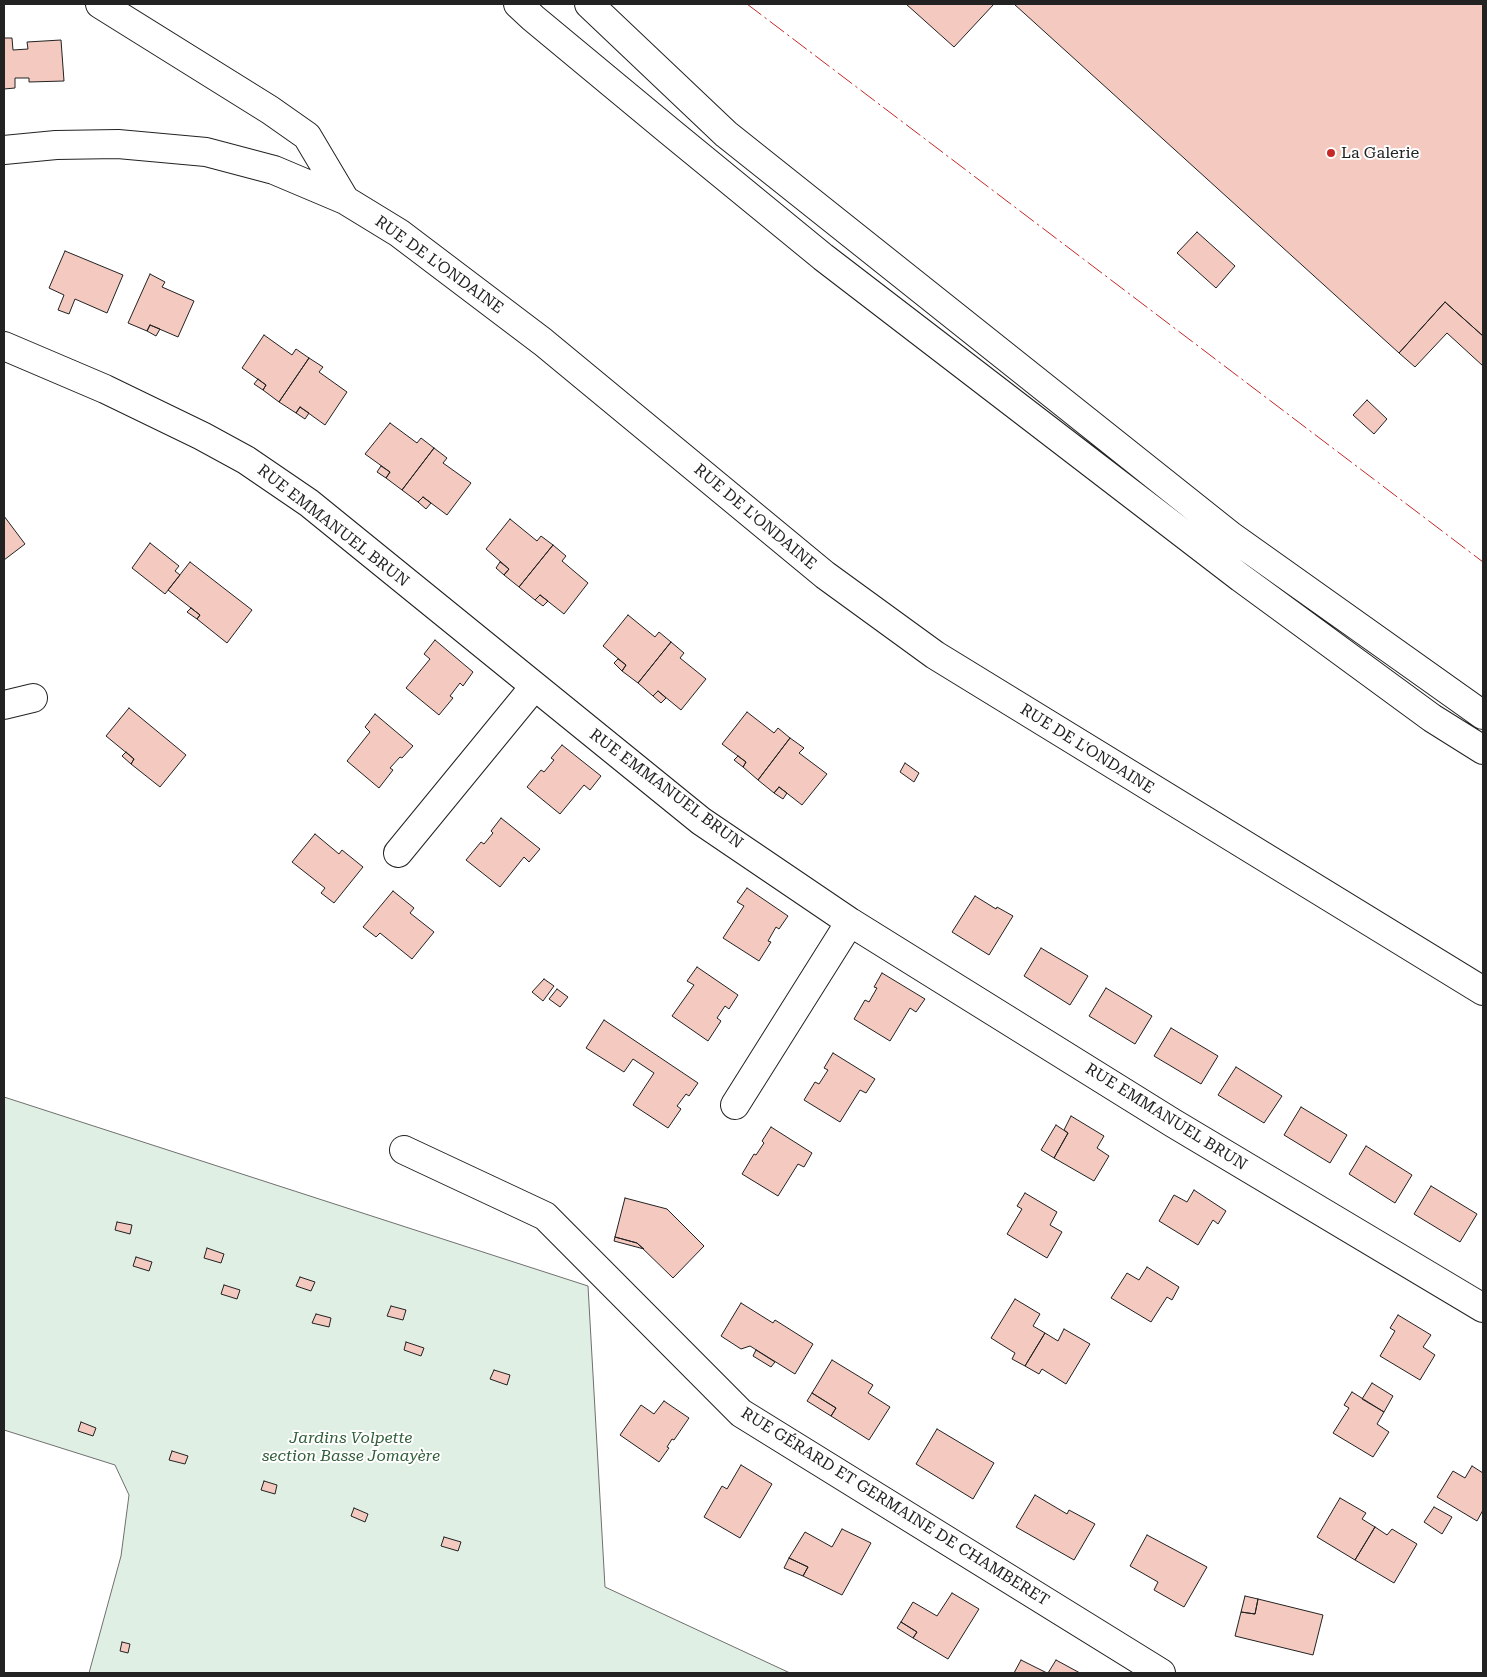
<!DOCTYPE html>
<html>
<head>
<meta charset="utf-8">
<style>
  body { margin:0 }
  #map { position:relative; width:1487px; height:1677px; overflow:hidden; background:#fff; font-family:"Roboto Serif",serif }
  canvas { display:block }
  .frame { position:absolute; inset:0; border:5px solid #222; pointer-events:none }
</style>
</head>
<body>
<div id="map">
<canvas width="1487" height="1677"></canvas>
<div class="frame"></div>
</div>
<script>
const ctx = document.querySelector('canvas').getContext('2d');
ctx.lineJoin = 'round';
function fillPath(path, color) { ctx.fillStyle = color; ctx.fill(path, 'evenodd'); }
const poly = rows => new Path2D(rows.map(r => 'M' + r).join(''));
function trace(path, color, width, dash) { ctx.strokeStyle = color; ctx.lineWidth = width; ctx.lineCap = dash ? 'butt' : 'round'; ctx.setLineDash(dash || []); ctx.stroke(path); }
function drawText(font, color, halo, rows, align = 'center') {
  ctx.font = font + ' "Roboto Serif",serif'; ctx.lineWidth = 4; ctx.setLineDash([]); ctx.textBaseline = 'middle'; ctx.strokeStyle = halo; ctx.fillStyle = color; for (const [text, x, y, turn = 0] of rows) {
    ctx.save(); ctx.translate(x, y); ctx.rotate((+turn || 0) * Math.PI / 180); ctx.textAlign = isNaN(turn) ? turn : align; if (halo) ctx.strokeText(text, 0, 0); ctx.fillText(text, 0, 0); ctx.restore();
  }
}
const green = poly([
  [4,1097,588,1286,605,1587,790,1673,89,1673,121,1556,129,1495,115,1465,4,1430,4,1097]
]);
fillPath(green, '#e0efe3');
trace(green, '#6f6f6f', 1);
const building = poly([
  [906,4,994,4,954,47,906,4],
  [1014,4,1483,4,1483,336,1445,302,1399,353,1014,4],
  [4,38,12,38,13,50,28,49,27,42,61,40,64,81,29,82,29,78,15,78,15,88,4,89,4,38],
  [1197,232,1235,266,1216,288,1177,253,1197,232],
  [65,251,123,275,107,313,75,299,69,314,58,310,64,295,49,288,65,251],
  [150,274,165,282,162,287,194,301,178,337,150,325,147,331,128,323,150,274],
  [1445,302,1483,336,1483,366,1447,333,1415,367,1399,353,1445,302],
  [150,325,160,329,156,336,147,331,150,325],
  [264,335,292,355,296,349,309,358,279,402,263,390,266,385,242,368,264,335],
  [309,358,323,367,319,372,347,392,325,425,300,407,296,413,279,402,309,358],
  [258,379,266,385,263,390,254,384,258,379],
  [1367,400,1387,419,1374,434,1353,415,1367,400],
  [300,407,309,413,305,419,296,413,300,407],
  [390,423,417,443,421,438,434,448,402,490,386,478,390,472,365,454,390,423],
  [434,448,447,458,443,463,471,483,447,515,423,497,418,502,402,490,434,448],
  [381,466,390,472,386,478,377,472,381,466],
  [423,497,431,503,426,509,418,502,423,497],
  [4,516,25,544,4,560,4,516],
  [510,519,537,541,541,536,553,545,519,587,504,575,509,569,486,549,510,519],
  [150,543,179,566,175,571,180,575,165,594,132,568,150,543],
  [553,545,566,556,562,561,588,583,564,614,540,595,535,600,519,587,553,545],
  [190,562,252,610,227,643,197,619,200,615,168,590,190,562],
  [500,562,509,569,504,575,496,568,500,562],
  [540,595,548,601,543,606,535,600,540,595],
  [191,608,200,615,197,619,187,612,191,608],
  [628,615,655,637,659,632,671,642,638,683,622,671,626,665,603,646,628,615],
  [435,640,473,672,463,686,460,683,450,696,453,698,439,715,406,688,430,659,424,654,435,640],
  [671,642,684,653,680,658,706,679,681,710,658,691,653,696,638,683,671,642],
  [618,659,626,665,622,671,614,663,618,659],
  [658,691,666,698,661,703,653,696,658,691],
  [129,708,186,755,160,787,131,764,134,759,106,736,129,708],
  [747,712,774,733,778,728,790,738,758,780,743,767,746,762,722,744,747,712],
  [375,714,413,746,402,758,400,757,390,768,393,770,379,788,347,761,370,732,365,727,375,714],
  [790,738,804,748,799,753,827,774,802,805,779,787,774,793,758,780,790,738],
  [562,745,601,776,590,790,584,785,560,814,527,787,541,770,544,772,554,760,551,758,562,745],
  [126,752,134,759,131,764,122,756,126,752],
  [738,756,746,762,743,767,734,760,738,756],
  [905,763,919,773,914,782,900,772,905,763],
  [779,787,787,793,783,799,774,793,779,787],
  [501,818,540,849,529,862,524,857,500,887,466,860,481,842,484,844,493,833,491,831,501,818],
  [315,834,339,854,342,850,363,867,334,903,321,893,325,888,292,862,315,834],
  [747,888,788,916,779,929,776,927,768,941,771,942,759,961,723,938,744,906,737,902,747,888],
  [393,891,414,908,410,913,434,932,412,959,380,933,376,937,363,927,393,891],
  [975,896,996,909,997,907,1013,916,989,955,952,932,975,896],
  [1041,948,1088,976,1070,1005,1024,976,1041,948],
  [697,967,738,995,729,1009,725,1006,717,1018,721,1021,708,1041,672,1016,694,985,687,981,697,967],
  [882,973,925,999,916,1012,910,1008,890,1041,854,1019,865,1000,869,1002,877,988,874,987,882,973],
  [544,979,554,986,543,1001,532,992,544,979],
  [1106,988,1152,1016,1135,1044,1089,1016,1106,988],
  [557,989,568,997,560,1007,549,999,557,989],
  [604,1020,698,1083,689,1096,686,1094,677,1106,681,1109,668,1128,633,1105,654,1073,633,1059,624,1072,586,1048,604,1020],
  [1171,1028,1218,1056,1201,1084,1154,1056,1171,1028],
  [833,1053,875,1079,866,1093,860,1090,840,1122,804,1100,815,1082,819,1084,828,1070,824,1068,833,1053],
  [1236,1067,1282,1096,1264,1123,1218,1095,1236,1067],
  [1301,1107,1347,1135,1330,1163,1284,1135,1301,1107],
  [1071,1116,1104,1136,1097,1148,1109,1156,1094,1181,1054,1158,1068,1133,1064,1130,1071,1116],
  [1056,1125,1068,1133,1054,1158,1041,1150,1056,1125],
  [771,1127,812,1153,804,1167,798,1164,778,1196,742,1174,754,1154,756,1155,764,1143,762,1141,771,1127],
  [1366,1146,1412,1175,1395,1203,1349,1174,1366,1146],
  [1431,1186,1477,1214,1460,1242,1414,1214,1431,1186],
  [1194,1190,1226,1211,1218,1224,1213,1220,1198,1245,1159,1221,1174,1195,1187,1202,1194,1190],
  [1025,1193,1057,1212,1050,1225,1062,1232,1047,1258,1007,1234,1022,1209,1017,1206,1025,1193],
  [625,1198,667,1209,704,1246,673,1278,637,1243,615,1237,625,1198],
  [117,1222,132,1225,130,1234,115,1230,117,1222],
  [615,1237,637,1243,644,1249,614,1241,615,1237],
  [207,1248,224,1254,221,1263,204,1258,207,1248],
  [136,1257,152,1262,149,1271,133,1266,136,1257],
  [1147,1267,1179,1287,1172,1300,1167,1297,1151,1322,1111,1298,1127,1273,1139,1280,1147,1267],
  [300,1277,315,1282,311,1291,296,1286,300,1277],
  [224,1285,240,1290,237,1299,221,1294,224,1285],
  [1015,1299,1040,1314,1033,1326,1045,1333,1025,1366,1012,1359,1015,1353,991,1338,1015,1299],
  [741,1303,773,1323,775,1320,813,1344,795,1374,750,1346,741,1349,721,1336,741,1303],
  [391,1306,406,1310,403,1320,387,1316,391,1306],
  [316,1314,331,1318,329,1327,312,1323,316,1314],
  [1398,1315,1431,1335,1423,1347,1435,1355,1420,1380,1380,1356,1395,1331,1390,1328,1398,1315],
  [1064,1329,1090,1344,1066,1384,1042,1369,1039,1374,1025,1366,1045,1333,1058,1341,1064,1329],
  [406,1342,424,1348,421,1356,404,1350,406,1342],
  [756,1350,775,1362,771,1367,753,1356,756,1350],
  [832,1360,873,1385,868,1393,890,1407,869,1440,831,1416,836,1408,812,1393,832,1360],
  [494,1370,510,1375,507,1385,490,1379,494,1370],
  [1372,1383,1393,1396,1384,1412,1362,1399,1372,1383],
  [1352,1392,1384,1412,1377,1424,1389,1432,1373,1457,1333,1433,1349,1408,1344,1405,1352,1392],
  [812,1393,836,1408,831,1416,807,1401,812,1393],
  [664,1401,689,1418,674,1440,672,1439,667,1447,669,1448,659,1462,620,1435,641,1405,654,1414,664,1401],
  [81,1422,96,1428,93,1436,78,1431,81,1422],
  [937,1429,994,1463,973,1499,916,1464,937,1429],
  [172,1451,188,1456,185,1464,169,1460,172,1451],
  [741,1465,772,1484,740,1538,704,1517,722,1486,727,1489,741,1465],
  [1472,1466,1483,1473,1483,1510,1477,1521,1437,1497,1453,1471,1465,1478,1472,1466],
  [264,1481,277,1485,275,1494,261,1490,264,1481],
  [1035,1495,1067,1514,1069,1510,1095,1524,1074,1560,1016,1527,1035,1495],
  [1340,1498,1366,1513,1362,1519,1375,1527,1355,1560,1317,1537,1340,1498],
  [1434,1507,1452,1517,1442,1534,1424,1522,1434,1507],
  [354,1508,368,1514,365,1522,351,1516,354,1508],
  [1375,1527,1387,1535,1392,1529,1417,1544,1394,1583,1355,1560,1375,1527],
  [842,1529,871,1543,842,1595,803,1576,808,1567,789,1558,805,1532,832,1547,842,1529],
  [1147,1535,1207,1567,1184,1607,1154,1590,1158,1582,1130,1566,1147,1535],
  [444,1537,461,1542,458,1551,441,1546,444,1537],
  [789,1558,808,1567,803,1576,784,1568,789,1558],
  [952,1593,979,1609,948,1659,913,1638,917,1632,901,1622,913,1602,937,1616,952,1593],
  [1245,1596,1258,1599,1255,1614,1241,1612,1245,1596],
  [1258,1599,1323,1615,1313,1655,1235,1636,1241,1612,1255,1614,1258,1599],
  [901,1622,917,1632,913,1638,897,1628,901,1622],
  [122,1642,130,1644,128,1653,120,1651,122,1642],
  [1021,1660,1047,1673,1014,1673,1021,1660],
  [1056,1660,1080,1673,1048,1673,1056,1660]
]);
fillPath(building, '#f3c9c0');
trace(building, '#222', 1);
const minor = poly([
  [100,4,270,110,307,136,345,200],
  [4,150,56,145,118,144,206,152,274,170,345,200,399,233,543,342,825,575,935,655,1483,991],
  [4,346,105,389,202,436,246,460,309,503,701,821,850,922,1173,1123,1483,1308],
  [4,705,33,698],
  [398,853,534,687],
  [735,1105,850,922],
  [404,1150,545,1216,741,1413,1161,1673]
]);
const highway = poly([
  [518,4,533,18,668,130,823,257,1241,578,1432,718,1483,750],
  [589,4,726,134,1231,536,1483,715]
]);
trace(minor, '#222', 30);
trace(highway, '#222', 30);
trace(minor, '#fff', 28);
trace(highway, '#fff', 28);
trace(poly([
  [747,4,1483,562]
]), '#c62828', 1, [18, 4, 2.5, 4]);
for (const [x, y, r, color] of [
  [1331,153,5,"#c62828"]
]) { const dot = new Path2D(); dot.arc(x, y, r, 0, 2 * Math.PI); ctx.fillStyle = color; ctx.fill(dot); trace(dot, '#fff', 2); }
drawText('16px', '#222', '#fff', [
  ["La Galerie",1341,153]
], 'left');
drawText('16px', '#222', '#fff', [
  ["RUE DE L'ONDAINE",439,265,36],
  ["RUE DE L'ONDAINE",755,517,40],
  ["RUE EMMANUEL BRUN",333,526,38],
  ["RUE DE L'ONDAINE",1087,749,32],
  ["RUE EMMANUEL BRUN",666,789,37],
  ["RUE EMMANUEL BRUN",1166,1117,32],
  ["RUE GÉRARD ET GERMAINE DE CHAMBERET",895,1507,32]
]);
drawText('italic 16px', '#2f5e38', '#fff', [
  ["Jardins Volpette",351,1438],
  ["section Basse Jomayère",351,1456]
]);
</script>
</body>
</html>
